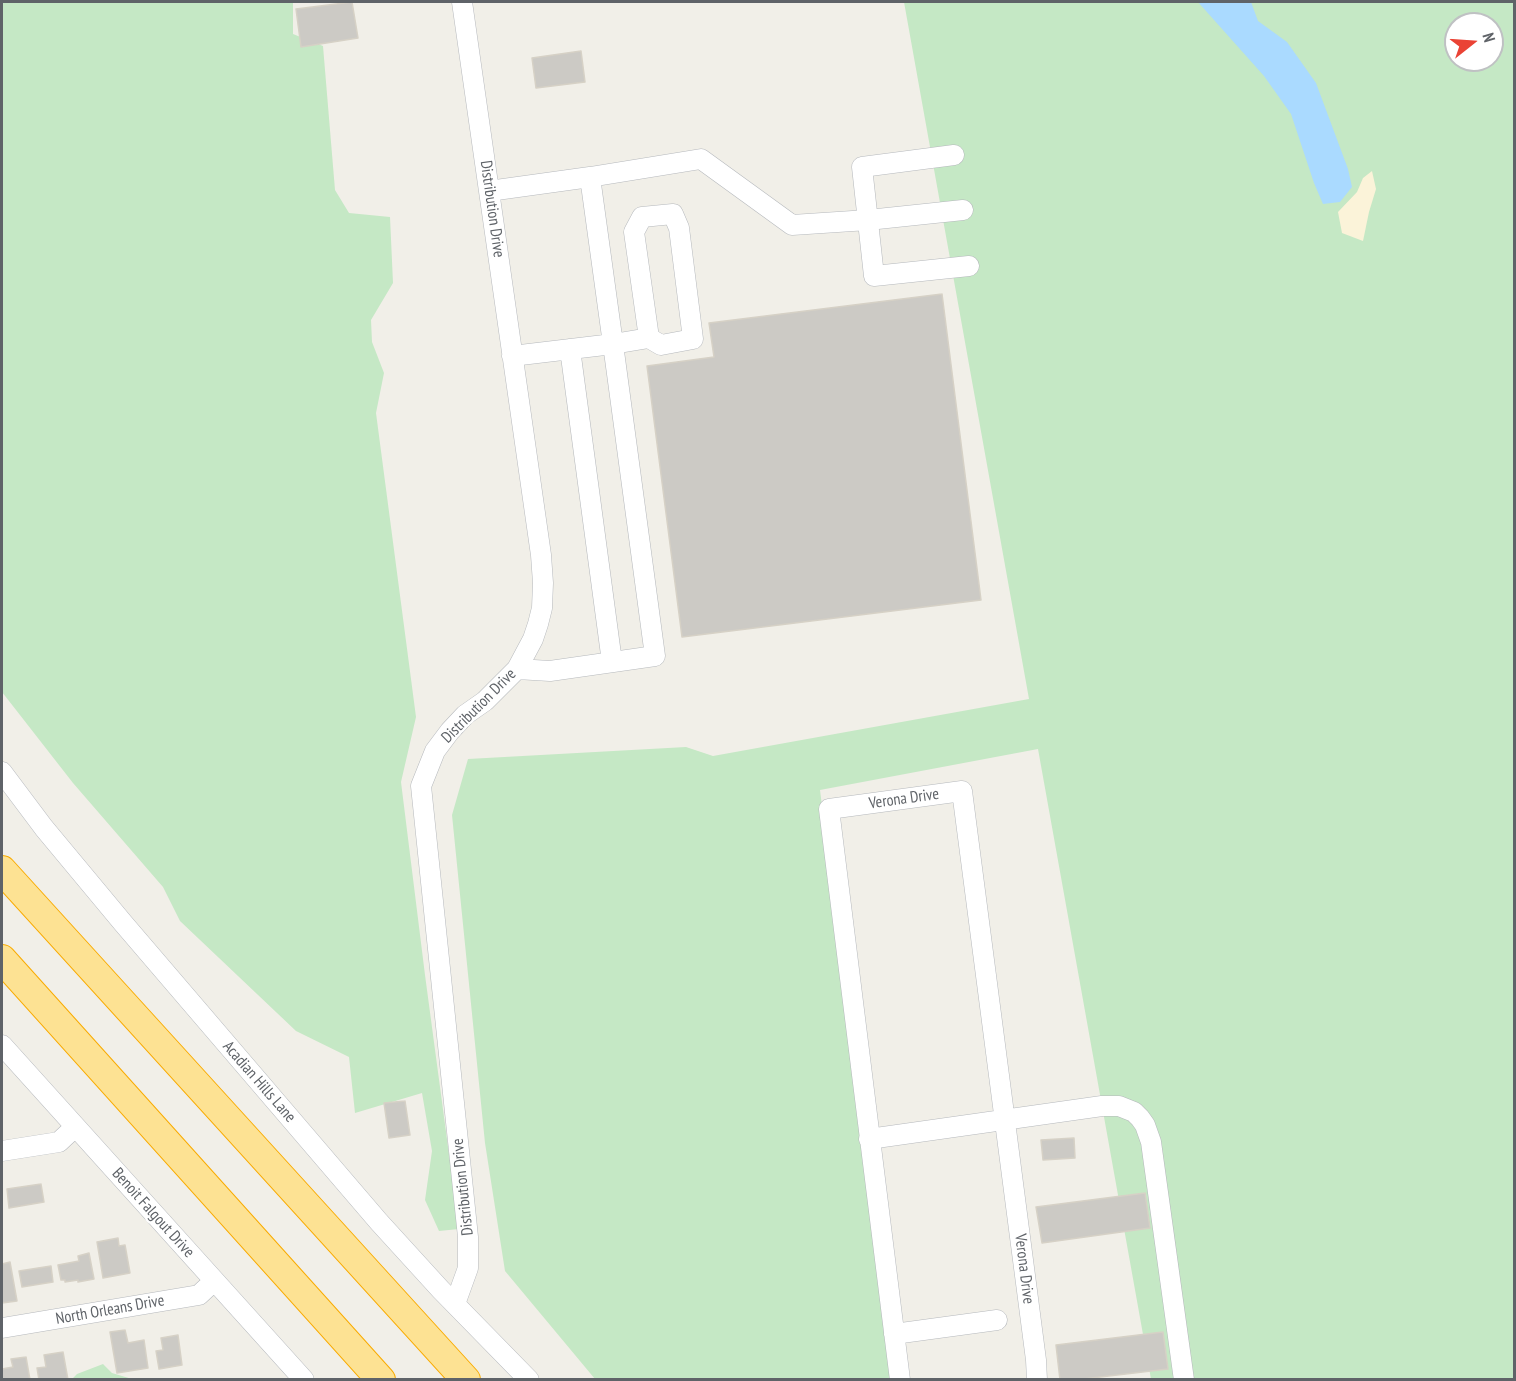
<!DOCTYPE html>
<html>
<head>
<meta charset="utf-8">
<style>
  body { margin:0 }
  #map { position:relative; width:1516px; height:1381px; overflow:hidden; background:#f1efe8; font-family:"PT Sans Narrow",sans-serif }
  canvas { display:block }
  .frame { position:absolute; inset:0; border:3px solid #5f6368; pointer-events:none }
  .north { position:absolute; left:1444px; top:12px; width:60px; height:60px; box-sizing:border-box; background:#fff; border:2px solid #bfc1c3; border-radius:50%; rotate:73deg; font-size:16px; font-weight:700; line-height:24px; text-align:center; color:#5f6368 }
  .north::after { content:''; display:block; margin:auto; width:21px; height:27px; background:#ea4335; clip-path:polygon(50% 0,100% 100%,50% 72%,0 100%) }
</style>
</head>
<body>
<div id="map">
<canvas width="1516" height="1381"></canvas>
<div class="frame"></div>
<div class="north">N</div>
</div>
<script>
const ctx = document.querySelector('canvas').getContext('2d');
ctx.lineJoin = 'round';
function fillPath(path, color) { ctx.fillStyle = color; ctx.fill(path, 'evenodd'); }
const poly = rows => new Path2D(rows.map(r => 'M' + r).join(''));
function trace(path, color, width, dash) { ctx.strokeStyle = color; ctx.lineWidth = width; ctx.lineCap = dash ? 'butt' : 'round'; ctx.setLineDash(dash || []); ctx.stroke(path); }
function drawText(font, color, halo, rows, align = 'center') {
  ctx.font = font + ' "PT Sans Narrow",sans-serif'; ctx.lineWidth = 4.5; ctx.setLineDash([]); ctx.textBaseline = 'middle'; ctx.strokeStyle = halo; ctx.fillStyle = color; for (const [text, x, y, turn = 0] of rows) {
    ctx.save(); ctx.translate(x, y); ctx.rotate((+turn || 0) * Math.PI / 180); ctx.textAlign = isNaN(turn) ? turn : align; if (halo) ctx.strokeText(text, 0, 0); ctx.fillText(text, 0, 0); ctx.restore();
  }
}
fillPath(poly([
  [2,2,293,2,293,34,323,46,335,190,349,213,390,217,393,283,371,320,372,342,384,373,376,413,416,717,401,782,425,975,459,1229,439,1231,425,1200,432,1151,422,1093,355,1113,349,1057,296,1031,180,921,163,887,73,783,2,692],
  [904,2,1514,2,1514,1379,1151,1379,1038,749,820,790,893,1379,595,1379,505,1271,485,1143,452,815,468,759,686,747,713,756,1029,699],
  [1456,24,1492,24,1492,60,1456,60],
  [103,1364,112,1373,132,1379,72,1379,77,1374]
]), '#c5e8c5');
fillPath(poly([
  [1372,171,1376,189,1369,212,1363,241,1342,233,1338,212,1357,192,1363,178]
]), '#fbf3d9');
fillPath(poly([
  [1198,2,1251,2,1258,21,1287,42,1316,83,1348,169,1352,187,1340,202,1323,204,1314,183,1291,114,1264,76]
]), '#aadaff');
const building = poly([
  [352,2,358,38,301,47,296,9,352,2],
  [581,51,585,82,536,88,532,58,581,51],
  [942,294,981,600,682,637,647,366,714,357,709,323,942,294],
  [405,1101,410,1135,389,1138,384,1103,405,1101],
  [1074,1138,1075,1158,1043,1160,1041,1140,1074,1138],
  [41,1184,44,1202,9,1208,7,1189,41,1184],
  [1145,1193,1150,1228,1042,1243,1036,1207,1145,1193],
  [118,1238,119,1246,125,1245,130,1273,103,1278,97,1242,118,1238],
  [89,1253,94,1279,78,1282,78,1280,65,1282,65,1280,61,1280,58,1265,79,1261,78,1256,89,1253],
  [10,1262,17,1301,2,1303,2,1264,10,1262],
  [51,1266,53,1282,22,1287,19,1271,51,1266],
  [125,1330,128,1343,144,1340,148,1368,117,1373,110,1332,125,1330],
  [1163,1332,1168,1369,1075,1380,1060,1380,1056,1345,1163,1332],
  [178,1335,182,1365,159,1369,156,1351,163,1350,161,1338,178,1335],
  [63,1352,68,1380,39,1380,37,1368,46,1367,44,1355,63,1352],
  [26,1357,30,1380,2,1380,2,1369,13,1367,11,1359,26,1357]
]);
fillPath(building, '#cccac5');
trace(building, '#d6d1c6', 1.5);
const minor = poly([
  [954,155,862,167,874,276,969,266],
  [590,177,701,159,792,225,868,220,963,210],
  [489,191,590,177,613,344,649,338,634,232,642,217,673,214,679,228,693,339,661,345,649,338],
  [570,349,612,662],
  [512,356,613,344,655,656,550,671,517,669],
  [2,772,44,828,123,923,379,1222,441,1290,529,1380],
  [2,1045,304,1380],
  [869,1139,1102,1106,1119,1106,1134,1112,1140,1118,1145,1125,1151,1142,1184,1380],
  [2,1151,59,1142,75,1127],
  [455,1304,468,1268,468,1237,421,786,435,751,450,731,465,715,485,701,517,669,533,639,538,624,542,608,543,583,541,555,462,2],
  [2,1328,199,1295,214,1281],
  [894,1334,997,1320],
  [900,1380,829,809,962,791,1036,1360,1037,1380]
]);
const highway = poly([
  [2,870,466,1380],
  [2,959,381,1380]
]);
trace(minor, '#b5b8bc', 21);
trace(highway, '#f9ab00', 30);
trace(minor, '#fff', 20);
trace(highway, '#fde293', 28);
drawText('16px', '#5f6368', '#fff', [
  ["Distribution Drive",492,209,82],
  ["Distribution Drive",479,706,-45],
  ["Verona Drive",904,799,-8],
  ["Acadian Hills Lane",259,1082,49],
  ["Distribution Drive",463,1187,-96],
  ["Benoit Falgout Drive",153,1213,48],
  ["Verona Drive",1024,1269,83],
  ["North Orleans Drive",110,1310,-10]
]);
</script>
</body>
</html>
